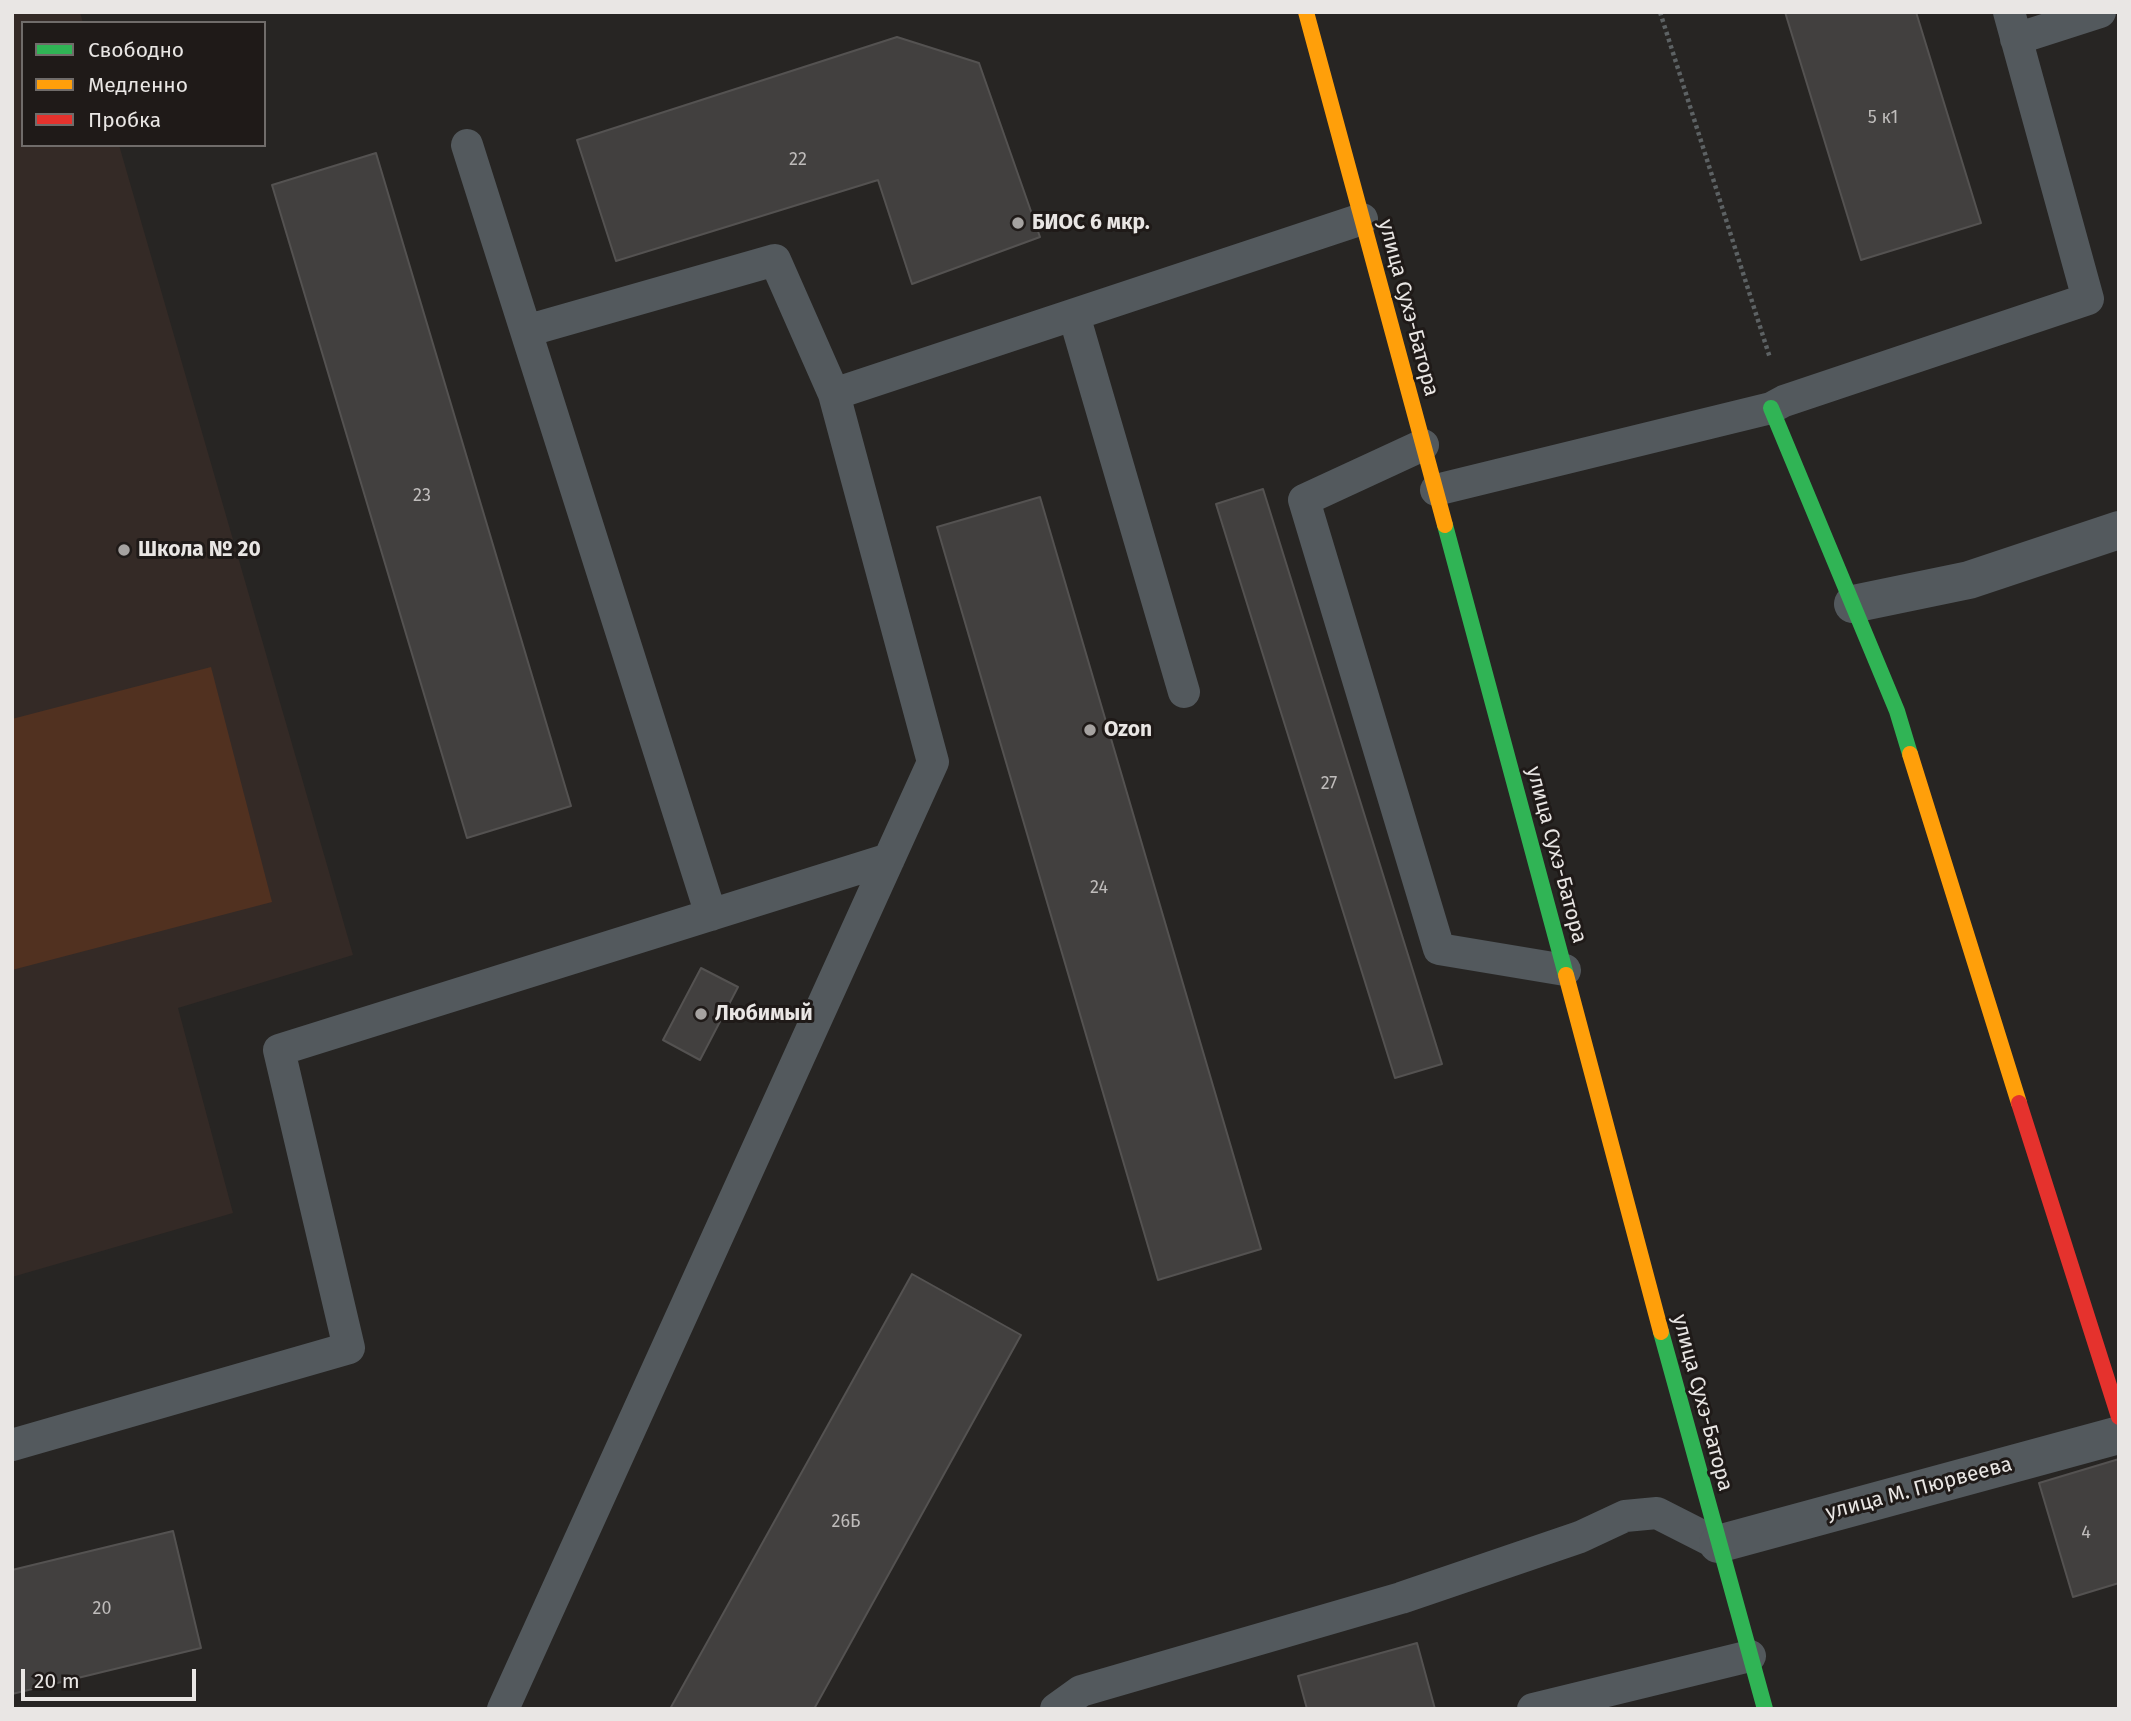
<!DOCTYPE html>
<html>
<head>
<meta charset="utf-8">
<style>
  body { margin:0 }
  #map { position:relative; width:2131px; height:1721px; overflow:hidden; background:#272523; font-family:"Fira Sans",sans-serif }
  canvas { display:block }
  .frame { position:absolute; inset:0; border:14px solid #e9e6e4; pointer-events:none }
  .legend { position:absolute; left:21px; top:21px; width:245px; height:126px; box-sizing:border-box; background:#1f1a18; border:2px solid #706c6a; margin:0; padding:9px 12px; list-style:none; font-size:21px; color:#e9e6e4 }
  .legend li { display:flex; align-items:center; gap:14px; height:35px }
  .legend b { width:35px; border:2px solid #706c6a }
  .scale { position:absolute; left:21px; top:1669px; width:175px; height:32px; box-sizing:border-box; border:4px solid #e9e6e4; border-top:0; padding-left:9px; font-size:21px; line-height:24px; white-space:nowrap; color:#e9e6e4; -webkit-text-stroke:5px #1f1a18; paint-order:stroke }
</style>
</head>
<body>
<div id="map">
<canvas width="2131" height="1721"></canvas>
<div class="frame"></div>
<ul class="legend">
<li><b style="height:9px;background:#30b455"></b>Свободно</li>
<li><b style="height:9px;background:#ff9f0a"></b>Медленно</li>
<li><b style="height:9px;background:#e5322d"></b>Пробка</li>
</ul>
<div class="scale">20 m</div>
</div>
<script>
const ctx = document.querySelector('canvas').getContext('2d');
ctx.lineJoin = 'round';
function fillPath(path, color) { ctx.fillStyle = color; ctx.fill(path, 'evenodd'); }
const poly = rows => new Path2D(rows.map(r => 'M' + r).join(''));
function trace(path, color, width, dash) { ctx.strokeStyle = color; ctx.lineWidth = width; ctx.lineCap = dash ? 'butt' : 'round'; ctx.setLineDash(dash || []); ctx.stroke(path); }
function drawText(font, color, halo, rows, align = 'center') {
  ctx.font = font + ' "Fira Sans",sans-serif'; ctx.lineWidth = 6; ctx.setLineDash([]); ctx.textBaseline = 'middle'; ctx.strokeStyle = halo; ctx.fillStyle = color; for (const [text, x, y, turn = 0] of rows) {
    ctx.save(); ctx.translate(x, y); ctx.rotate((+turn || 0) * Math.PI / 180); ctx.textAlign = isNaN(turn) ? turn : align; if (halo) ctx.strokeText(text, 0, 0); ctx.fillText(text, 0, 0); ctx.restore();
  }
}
fillPath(poly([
  [12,12,80,12,83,23,23,23,23,145,119,145,353,955,178,1008,233,1213,12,1277]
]), '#342a26');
fillPath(poly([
  [211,667,272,902,12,970,12,719]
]), '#513120');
const building = poly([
  [1785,12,1916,12,1981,223,1861,260,1785,12],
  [897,37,979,63,1040,237,912,284,878,180,616,261,577,140,897,37],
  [376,153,571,806,467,838,272,185,376,153],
  [1263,489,1442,1064,1395,1078,1216,504,1263,489],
  [1040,497,1261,1249,1158,1280,937,527,1040,497],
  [701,968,738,987,700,1060,663,1040,701,968],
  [912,1274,1021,1335,814,1709,670,1709,912,1274],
  [2119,1459,2119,1583,2073,1597,2039,1483,2119,1459],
  [173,1531,201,1648,12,1694,12,1570,173,1531],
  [1417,1643,1435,1709,1307,1709,1298,1676,1417,1643]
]);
fillPath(building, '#42403f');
trace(building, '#545251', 2);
trace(poly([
  [1660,12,1770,358]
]), '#5d6264', 4.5, [3.5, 3.5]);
trace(poly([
  [2016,39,2100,12],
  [467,145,711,915],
  [1074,315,1184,692],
  [526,331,775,260,834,394],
  [1423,445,1304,500,1439,949,1565,970],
  [1436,490,1771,408,1784,401,2088,299,2009,12],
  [12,1445,349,1348,279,1050,889,859],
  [503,1709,933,762,834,394,1362,219],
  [1056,1709,1081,1691,1401,1598,1580,1537,1625,1516,1657,1513,1718,1544],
  [1533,1709,1750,1656]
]), '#53595d', 32);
trace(poly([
  [1853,604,1969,580,2119,530],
  [1718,1544,2119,1435]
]), '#53595d', 38);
trace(poly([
  [1771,408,1897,711,1910,754],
  [1445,525,1566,975],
  [1661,1332,1765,1709]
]), '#30b455', 16);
trace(poly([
  [1306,12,1445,525],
  [1910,754,2019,1103],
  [1566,975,1661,1332]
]), '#ff9f0a', 16);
trace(poly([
  [2019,1103,2119,1417]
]), '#e5322d', 16);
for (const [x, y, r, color] of [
  [1018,223,7,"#a5a2a0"],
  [124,550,7,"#a5a2a0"],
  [1090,730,7,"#a5a2a0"],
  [701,1014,7,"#a5a2a0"]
]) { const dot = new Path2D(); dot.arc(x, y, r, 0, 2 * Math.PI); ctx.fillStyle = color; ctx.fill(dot); trace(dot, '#1f1a18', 2.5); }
drawText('18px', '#bfbcbb', null, [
  ["5 к1",1883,118],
  ["22",798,160],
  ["23",422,496],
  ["27",1329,784],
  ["24",1099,888],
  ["26Б",846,1522],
  ["4",2086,1533],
  ["20",102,1609]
]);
drawText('bold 21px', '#e9e6e4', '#1f1a18', [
  ["БИОС 6 мкр.",1032,223],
  ["Школа № 20",138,550],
  ["Ozon",1104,730],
  ["Любимый",715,1014]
], 'left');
drawText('21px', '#e9e6e4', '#1f1a18', [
  ["улица Сухэ-Батора",1408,308,75],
  ["улица Сухэ-Батора",1556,855,75],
  ["улица Сухэ-Батора",1702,1403,75],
  ["улица М. Пюрвеева",1919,1489,-15]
]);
</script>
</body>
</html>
